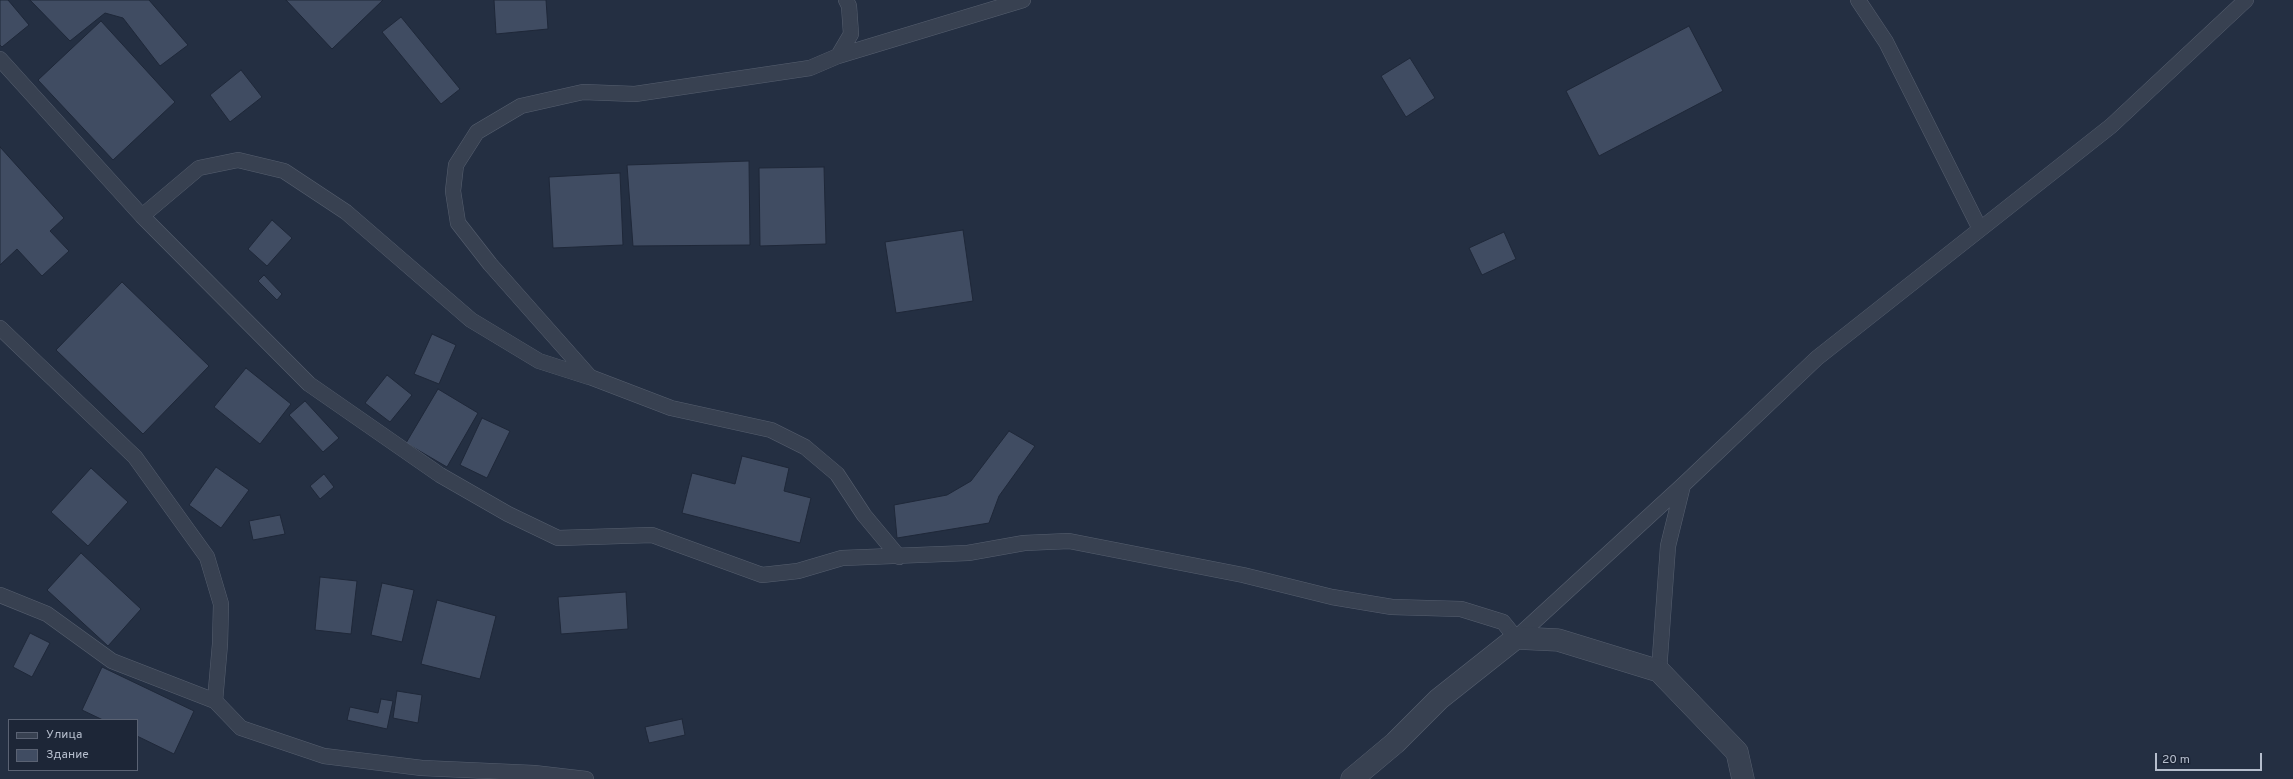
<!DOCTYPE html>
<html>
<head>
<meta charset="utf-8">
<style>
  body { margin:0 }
  #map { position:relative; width:2293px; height:779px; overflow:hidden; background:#242f42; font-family:Overpass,sans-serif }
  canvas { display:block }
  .legend { position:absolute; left:8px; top:719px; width:130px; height:52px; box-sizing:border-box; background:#1d2637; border:1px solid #5a6273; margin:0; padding:5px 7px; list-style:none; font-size:12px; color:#b5bdcc }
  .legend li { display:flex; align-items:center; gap:8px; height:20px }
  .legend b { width:20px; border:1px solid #5a6273 }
  .scale { position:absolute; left:2155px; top:753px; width:107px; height:18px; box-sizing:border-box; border:2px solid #b5bdcc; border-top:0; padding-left:5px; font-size:12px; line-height:14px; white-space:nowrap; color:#b5bdcc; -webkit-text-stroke:3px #1d2637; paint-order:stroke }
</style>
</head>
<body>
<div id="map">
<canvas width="2293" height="779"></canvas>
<ul class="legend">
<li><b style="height:5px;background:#384151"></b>Улица</li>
<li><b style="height:11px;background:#404c62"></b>Здание</li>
</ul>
<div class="scale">20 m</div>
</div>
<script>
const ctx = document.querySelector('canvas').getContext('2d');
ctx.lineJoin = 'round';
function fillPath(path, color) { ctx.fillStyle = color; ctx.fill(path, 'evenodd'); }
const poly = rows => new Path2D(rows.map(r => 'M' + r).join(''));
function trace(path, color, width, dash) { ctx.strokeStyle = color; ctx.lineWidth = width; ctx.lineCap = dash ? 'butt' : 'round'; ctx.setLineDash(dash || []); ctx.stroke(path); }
const building = poly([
  [0,0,8,0,29,25,2,47,0,45,0,0],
  [30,0,149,0,188,45,160,66,123,18,105,13,70,41,30,0],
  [286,0,383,0,332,49,286,0],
  [494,0,546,0,548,29,496,34,494,0],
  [401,17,460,89,441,104,382,32,401,17],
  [101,21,175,102,113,160,38,80,101,21],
  [1689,26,1723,91,1599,156,1566,91,1689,26],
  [1410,58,1435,98,1406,117,1381,76,1410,58],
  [241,70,262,97,230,122,210,95,241,70],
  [0,147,64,218,50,231,69,251,42,276,17,249,0,265,0,147],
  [749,161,750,245,633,246,627,165,749,161],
  [824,167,826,244,760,246,759,168,824,167],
  [620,173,623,245,553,248,549,177,620,173],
  [272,220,292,238,267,266,248,249,272,220],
  [963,230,973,301,896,313,885,242,963,230],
  [1504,232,1516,259,1482,275,1469,248,1504,232],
  [264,275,282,294,277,300,258,281,264,275],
  [122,282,209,366,143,434,56,350,122,282],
  [432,334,456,345,439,384,414,374,432,334],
  [246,368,291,404,260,444,214,407,246,368],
  [387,375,412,395,390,422,365,403,387,375],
  [438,389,478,413,447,467,406,443,438,389],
  [305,401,339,438,323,452,289,415,305,401],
  [482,418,510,431,487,478,460,465,482,418],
  [1009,431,1035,446,999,496,989,523,897,538,894,505,947,495,971,481,1009,431],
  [742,456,789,468,784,491,811,498,800,543,682,513,692,473,735,484,742,456],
  [216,467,249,490,221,528,189,505,216,467],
  [91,468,128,502,88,546,51,512,91,468],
  [324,474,334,487,320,499,310,486,324,474],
  [280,515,285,534,253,540,249,521,280,515],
  [81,553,141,609,108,646,47,590,81,553],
  [320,577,357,581,351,634,315,630,320,577],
  [382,583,414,590,402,642,371,635,382,583],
  [626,592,628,629,561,634,558,597,626,592],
  [437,600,496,616,480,679,421,664,437,600],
  [30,633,50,643,32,677,13,667,30,633],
  [102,667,194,711,174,754,137,736,137,720,103,720,82,710,102,667],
  [397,691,422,695,418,723,393,718,397,691],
  [381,699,393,701,387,729,347,720,350,707,378,713,381,699],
  [682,719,685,735,649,743,645,727,682,719]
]);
fillPath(building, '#404c62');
trace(building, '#1f2839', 1);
const lane = poly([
  [846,0,849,6,851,34,838,56,810,68,635,94,583,92,521,106,477,132,456,165,453,191,458,223,490,264,590,377,671,408,771,430,805,447,837,474,864,515,899,557],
  [1858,0,1886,42,1980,229],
  [838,56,1023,0],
  [0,59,142,216,309,384,440,475,508,514,558,538,652,535,762,575,798,571,842,558,968,553,1024,543,1069,541,1243,575,1332,597,1392,607,1461,609,1503,622,1516,638,1683,485,1817,358,2111,126,2246,0],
  [142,216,199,168,238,160,284,171,346,212,471,320,539,361,589,377],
  [0,328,135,457,207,557,221,604,220,644,215,701],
  [0,595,47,614,112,661,215,701,241,728,324,756,422,768,534,773,586,779],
  [1659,671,1668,546,1683,485]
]);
const street = poly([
  [1352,779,1395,743,1439,699,1516,638,1558,640,1659,671,1737,752,1743,779]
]);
trace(lane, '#565f6f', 16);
trace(street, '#565f6f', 23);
trace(lane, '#384151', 15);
trace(street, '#384151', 22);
</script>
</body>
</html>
